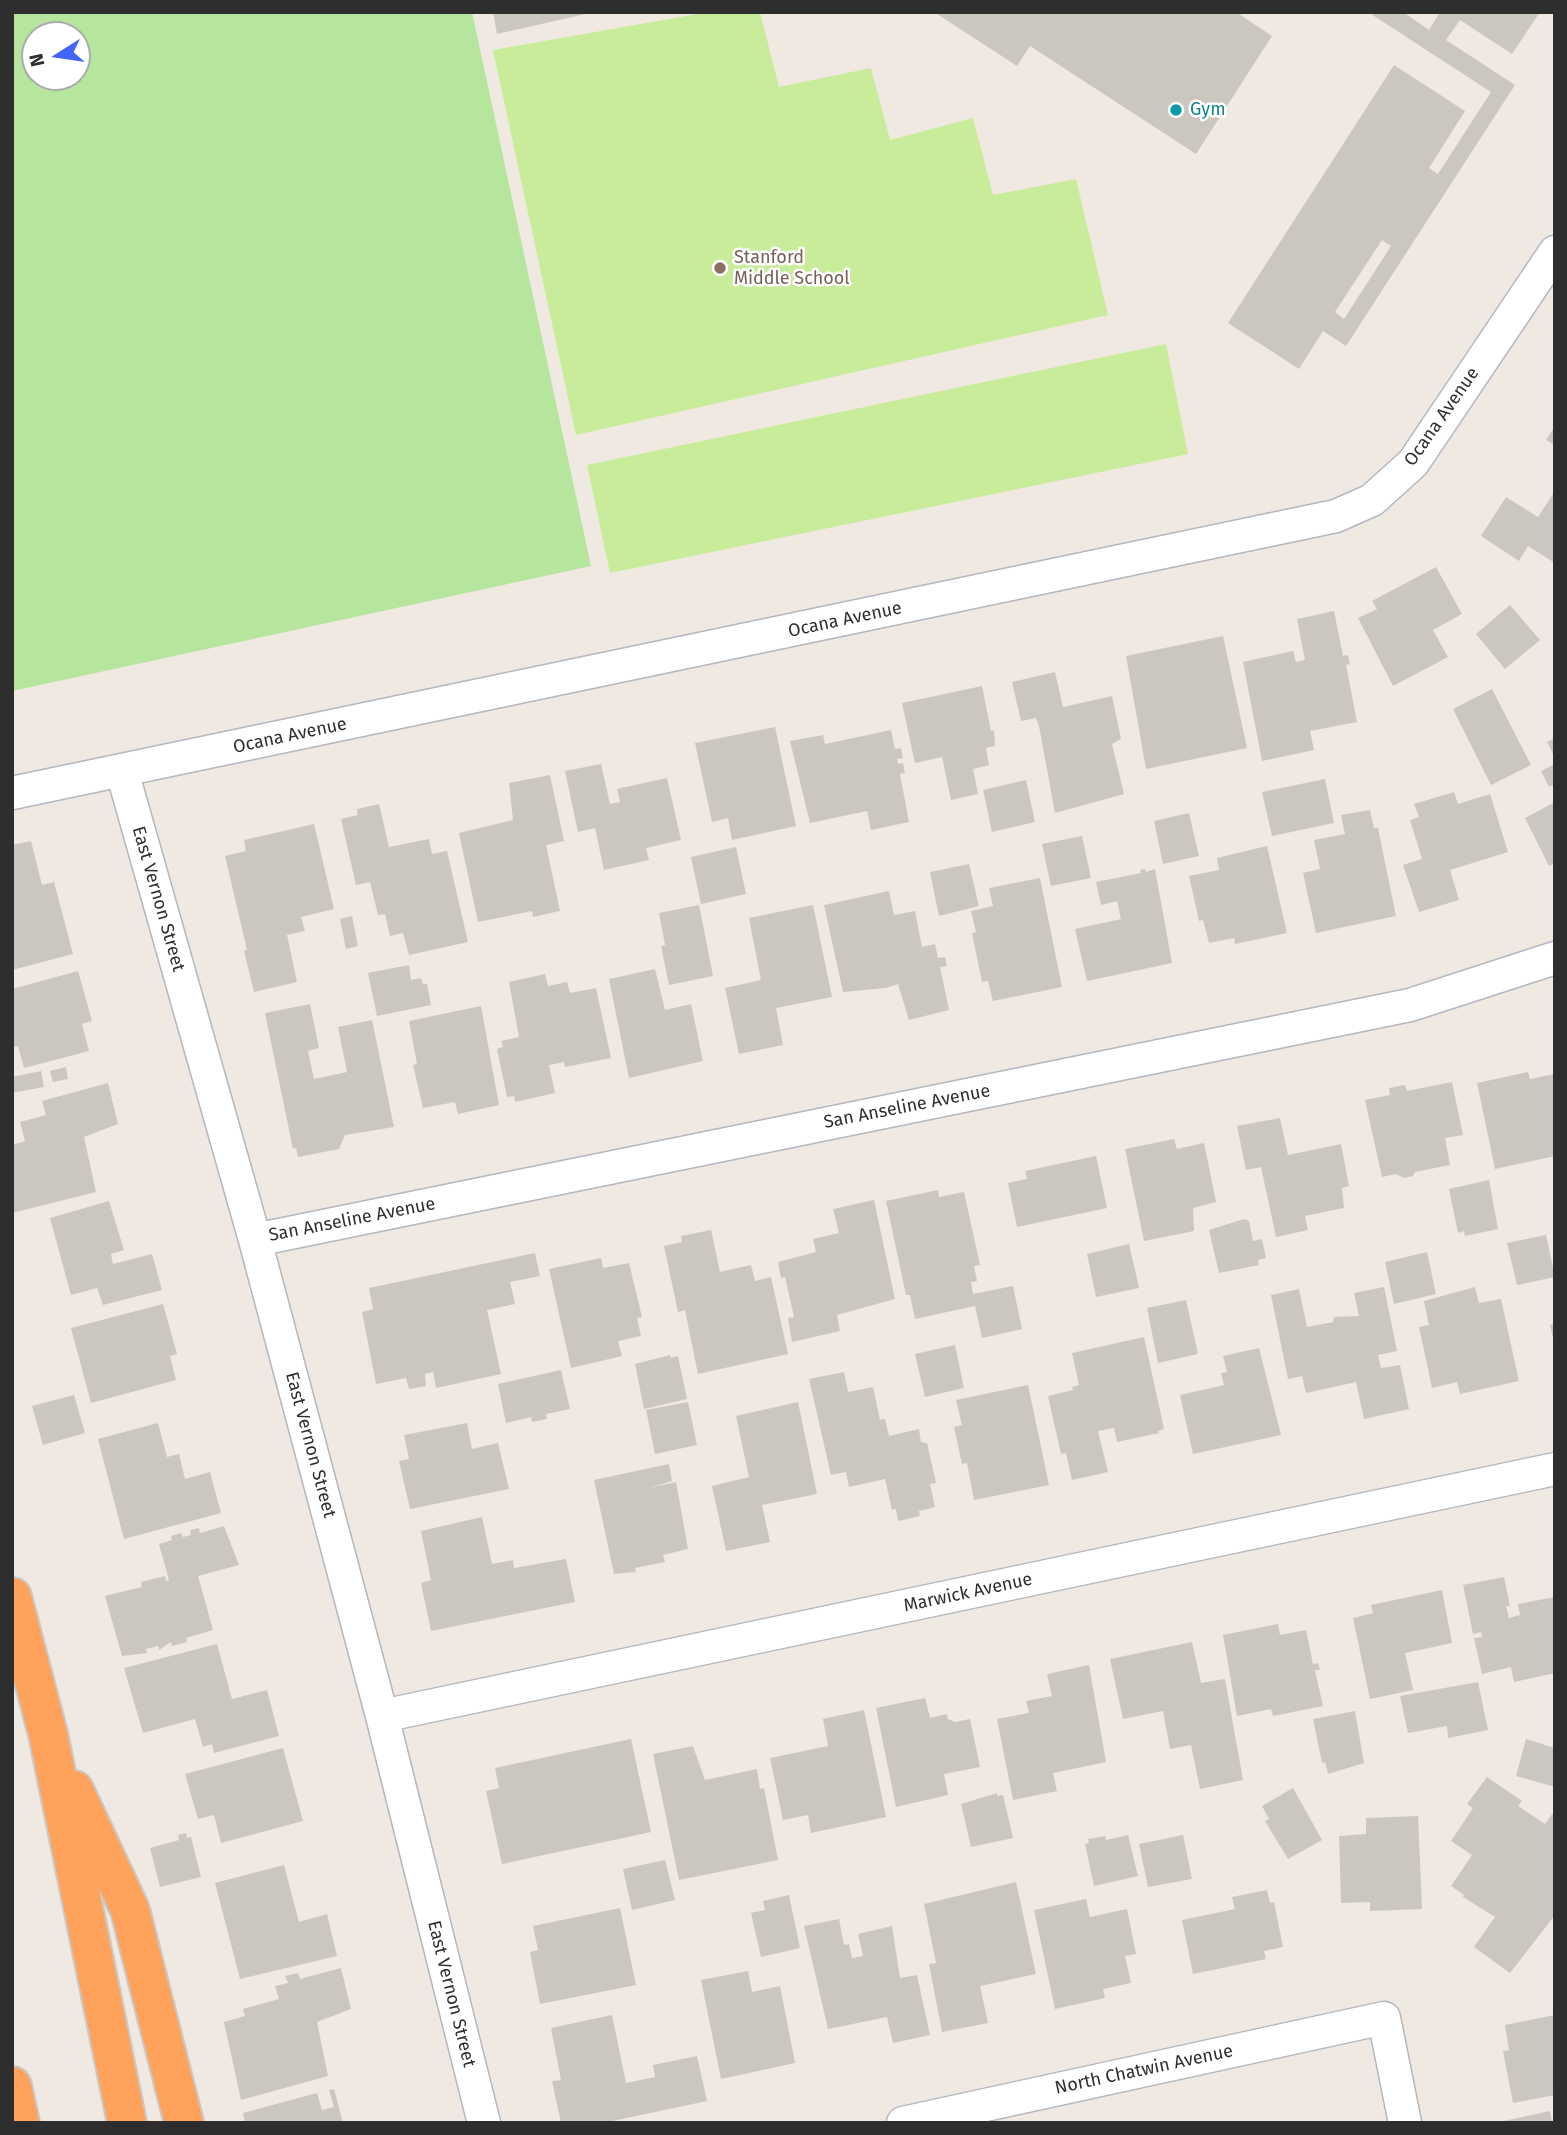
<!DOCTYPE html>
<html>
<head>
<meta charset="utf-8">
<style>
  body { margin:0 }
  #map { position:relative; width:1567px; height:2135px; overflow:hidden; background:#efe9e1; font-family:"Fira Sans",sans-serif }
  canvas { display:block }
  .frame { position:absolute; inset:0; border:14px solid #2e2e2e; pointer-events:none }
  .north { position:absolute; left:21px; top:21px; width:70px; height:70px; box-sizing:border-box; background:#fff; border:2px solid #ababab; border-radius:50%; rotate:258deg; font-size:19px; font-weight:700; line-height:28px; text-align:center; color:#2e2e2e }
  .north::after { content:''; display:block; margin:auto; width:24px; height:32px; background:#4264fb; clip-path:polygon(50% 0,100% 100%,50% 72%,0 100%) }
</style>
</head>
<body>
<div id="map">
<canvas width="1567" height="2135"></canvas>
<div class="frame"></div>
<div class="north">N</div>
</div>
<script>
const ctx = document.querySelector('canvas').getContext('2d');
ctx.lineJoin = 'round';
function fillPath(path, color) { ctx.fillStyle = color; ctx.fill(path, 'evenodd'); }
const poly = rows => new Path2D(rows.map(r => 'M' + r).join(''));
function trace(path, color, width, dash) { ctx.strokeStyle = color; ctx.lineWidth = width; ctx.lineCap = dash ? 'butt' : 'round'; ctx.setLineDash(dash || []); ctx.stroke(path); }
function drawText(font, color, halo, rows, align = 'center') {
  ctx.font = font + ' "Fira Sans",sans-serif'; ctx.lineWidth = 5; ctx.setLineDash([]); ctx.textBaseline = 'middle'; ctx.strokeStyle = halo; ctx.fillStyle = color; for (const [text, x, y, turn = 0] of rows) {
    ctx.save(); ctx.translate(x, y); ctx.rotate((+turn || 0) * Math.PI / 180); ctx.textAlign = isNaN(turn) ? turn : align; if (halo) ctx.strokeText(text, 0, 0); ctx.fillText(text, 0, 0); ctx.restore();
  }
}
fillPath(poly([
  [12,12,472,12,591,566,12,691],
  [35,35,77,35,77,77,35,77]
]), '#b6e59e');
fillPath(poly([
  [709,12,760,12,779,87,871,68,890,140,973,118,993,195,1076,179,1108,315,576,435,493,50],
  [1166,344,1188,454,610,573,587,465]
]), '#c9ec9a');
fillPath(poly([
  [493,12,590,12,590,13,497,34],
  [934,12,1236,12,1272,36,1196,154,1030,46,1017,66],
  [1368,12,1403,12,1429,30,1440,12,1540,12,1512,54,1460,20,1446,40,1515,85,1346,346,1323,331,1299,369,1228,323,1394,65,1465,111,1429,168,1438,174,1491,92],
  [1382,240,1391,246,1344,319,1335,312],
  [1555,426,1555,445,1546,440],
  [1555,491,1555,563,1528,546,1519,561,1481,536,1506,497,1538,517],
  [1436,567,1462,614,1433,630,1448,657,1393,686,1358,618,1377,609,1372,601],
  [1510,605,1540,640,1505,669,1476,634],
  [1334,611,1343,656,1348,655,1350,664,1346,665,1357,722,1310,731,1314,750,1262,761,1243,662,1293,651,1296,662,1305,660,1297,619],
  [1223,636,1247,748,1146,769,1126,656],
  [1055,672,1063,707,1112,696,1121,739,1112,744,1124,794,1055,813,1039,726,1036,718,1021,721,1012,682],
  [982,686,991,731,994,730,995,746,986,748,989,765,973,769,978,794,951,800,942,757,915,763,902,703],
  [1492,689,1531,765,1491,785,1453,709],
  [775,727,796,826,732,840,728,818,712,822,695,743],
  [891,730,895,749,901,748,903,758,897,759,898,764,903,763,905,773,900,774,909,822,871,830,867,811,810,823,790,741,823,735,825,744],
  [1555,738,1555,758,1547,742],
  [601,764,610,804,620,802,617,789,667,778,681,840,646,848,649,860,604,870,595,828,578,832,565,771],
  [1555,764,1555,784,1549,787,1541,771],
  [550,775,564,841,546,845,560,911,533,917,532,911,478,922,459,833,513,820,509,783],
  [1325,779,1334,823,1272,836,1262,792],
  [1026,780,1035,822,992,832,983,790],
  [1454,792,1458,804,1490,794,1508,852,1450,870,1459,900,1419,912,1403,865,1422,859,1410,820,1419,817,1414,804],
  [1555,802,1555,863,1549,866,1525,818],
  [379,804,389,847,429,839,432,854,447,851,468,942,409,955,403,933,390,936,385,914,378,915,370,882,356,885,341,819,358,815,357,809],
  [1370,810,1374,828,1378,828,1396,916,1316,933,1303,873,1320,869,1314,840,1345,834,1341,815],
  [1189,813,1199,856,1163,864,1154,821],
  [314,824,334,909,301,917,305,931,287,935,297,982,254,992,244,951,247,950,225,856,246,851,244,840],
  [1082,836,1091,878,1051,886,1042,844],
  [31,841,42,885,54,882,73,954,12,970,12,845],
  [1267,846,1287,933,1235,944,1234,938,1209,943,1203,920,1199,921,1189,876,1219,870,1217,858],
  [736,847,746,894,701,904,691,857],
  [969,864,979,906,939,916,930,872],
  [1145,869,1146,872,1155,869,1172,963,1087,981,1075,929,1121,919,1117,901,1101,905,1096,882,1141,873,1140,870],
  [1040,878,1062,987,993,1001,988,981,982,982,972,933,976,932,971,911,993,906,989,888],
  [889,891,894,915,915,911,922,947,935,944,938,958,945,957,947,966,940,967,949,1010,909,1020,898,984,886,988,843,992,824,905],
  [699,905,713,976,669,985,661,946,665,945,659,913],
  [813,905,832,997,776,1008,783,1045,739,1054,725,988,761,980,749,918],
  [352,916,358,946,346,949,340,919],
  [409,965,411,980,421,978,423,984,427,984,431,1005,377,1016,368,973],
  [655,969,665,1010,691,1004,703,1061,629,1078,609,979],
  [78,971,92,1021,82,1024,89,1051,24,1068,18,1046,12,1047,12,989],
  [545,974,548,986,567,982,570,993,596,988,611,1058,565,1067,564,1062,549,1065,555,1093,515,1102,514,1096,507,1097,497,1049,503,1047,501,1041,519,1037,509,982],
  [310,1004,319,1048,308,1051,314,1079,347,1072,338,1027,372,1020,394,1127,345,1135,339,1149,298,1157,296,1148,293,1149,265,1013],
  [481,1006,499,1105,458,1114,455,1102,423,1108,413,1065,417,1064,409,1021],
  [66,1067,68,1079,53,1082,50,1071],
  [41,1071,44,1087,12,1093,12,1077],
  [1528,1072,1530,1079,1554,1074,1555,1156,1495,1169,1477,1083],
  [1452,1082,1463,1135,1445,1138,1450,1165,1415,1172,1413,1176,1404,1178,1396,1174,1382,1177,1365,1100,1390,1095,1389,1088,1405,1085,1407,1091],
  [108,1083,118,1124,84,1137,96,1192,12,1213,12,1145,25,1141,20,1122,46,1115,42,1101],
  [1280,1118,1288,1155,1341,1144,1349,1186,1342,1188,1344,1208,1305,1216,1308,1230,1276,1237,1261,1167,1246,1170,1237,1126],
  [1174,1139,1177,1149,1204,1143,1216,1202,1193,1208,1194,1231,1144,1241,1125,1149],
  [1096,1156,1107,1208,1017,1227,1008,1183,1027,1179,1025,1171],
  [1489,1180,1498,1229,1465,1236,1464,1231,1458,1233,1449,1189],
  [938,1190,939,1197,964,1192,980,1265,974,1266,977,1281,971,1282,973,1294,1013,1286,1022,1329,982,1338,975,1306,915,1319,910,1295,906,1295,886,1201],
  [874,1200,895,1299,837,1315,840,1331,792,1342,788,1318,794,1317,785,1277,781,1278,778,1262,816,1252,813,1239,839,1233,833,1209],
  [109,1201,124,1250,111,1254,113,1264,152,1254,162,1290,103,1305,97,1288,71,1295,50,1218],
  [1244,1219,1249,1221,1253,1241,1262,1239,1266,1258,1258,1260,1259,1265,1219,1273,1209,1230],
  [711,1230,720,1272,751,1265,755,1281,771,1277,788,1354,698,1374,685,1310,678,1312,664,1246,682,1242,681,1236],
  [1546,1235,1555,1277,1517,1285,1507,1243],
  [1129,1244,1139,1288,1096,1297,1087,1254],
  [1427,1252,1436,1294,1394,1304,1385,1262],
  [535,1253,540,1276,510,1282,515,1304,487,1310,501,1374,436,1388,433,1372,425,1374,426,1386,409,1389,406,1378,376,1384,362,1312,373,1309,369,1288],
  [601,1258,603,1268,629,1263,642,1317,637,1318,641,1336,618,1341,622,1356,571,1368,549,1269],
  [1384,1287,1397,1351,1378,1355,1381,1368,1400,1365,1409,1409,1364,1419,1356,1382,1306,1393,1302,1376,1288,1379,1271,1295,1299,1289,1307,1327,1333,1322,1334,1317,1359,1316,1354,1293],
  [1475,1287,1479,1303,1501,1299,1519,1381,1460,1394,1457,1382,1432,1388,1419,1327,1429,1325,1424,1301],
  [1186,1300,1198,1354,1158,1363,1147,1308],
  [163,1304,177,1354,170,1356,176,1380,91,1403,71,1328],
  [1555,1324,1555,1342,1554,1342,1550,1325],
  [1144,1337,1164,1429,1158,1431,1159,1433,1117,1442,1114,1428,1098,1431,1108,1472,1072,1480,1066,1453,1061,1454,1048,1396,1073,1390,1072,1387,1079,1385,1072,1353],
  [955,1345,964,1388,925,1397,915,1354],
  [1259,1348,1281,1435,1193,1454,1180,1395,1224,1385,1221,1373,1227,1372,1223,1356],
  [670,1355,671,1358,678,1356,687,1399,644,1409,635,1364],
  [561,1370,570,1409,546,1414,547,1419,532,1422,531,1417,506,1423,498,1384],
  [844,1372,848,1392,873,1387,880,1420,885,1419,889,1436,919,1429,921,1442,927,1443,936,1483,930,1484,935,1507,919,1511,920,1516,898,1521,896,1509,892,1510,885,1479,849,1487,846,1472,831,1475,809,1379],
  [1028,1385,1049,1485,974,1500,967,1463,962,1464,954,1427,962,1425,956,1400],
  [74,1395,85,1433,43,1445,32,1406],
  [688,1402,697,1445,655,1454,646,1410],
  [798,1402,817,1494,762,1505,770,1542,726,1551,712,1486,749,1477,736,1416],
  [158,1423,167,1457,179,1454,185,1479,210,1472,221,1513,124,1539,98,1439],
  [467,1423,472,1449,498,1443,509,1489,410,1509,399,1461,409,1459,404,1435],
  [669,1464,672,1481,649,1488,676,1482,688,1549,663,1555,665,1562,635,1568,636,1572,614,1574,594,1480],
  [482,1517,492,1564,513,1560,514,1568,566,1559,575,1602,431,1631,421,1583,431,1580,421,1531],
  [224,1526,239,1565,198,1576,213,1630,186,1638,187,1642,172,1646,171,1642,159,1650,158,1646,146,1649,147,1653,122,1656,105,1596,142,1587,141,1582,165,1576,166,1581,169,1580,159,1544,172,1540,171,1536,181,1533,183,1537,191,1535,190,1530,199,1528,200,1533],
  [1504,1577,1510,1606,1506,1606,1509,1618,1520,1615,1518,1604,1555,1597,1555,1673,1514,1682,1511,1667,1482,1674,1474,1638,1482,1637,1481,1632,1473,1634,1463,1585],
  [1442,1590,1452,1643,1405,1653,1413,1690,1370,1699,1353,1618,1373,1613,1371,1605],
  [1278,1624,1280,1635,1306,1630,1313,1664,1318,1663,1320,1670,1315,1670,1323,1706,1273,1716,1271,1709,1237,1716,1223,1635],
  [1192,1642,1201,1683,1225,1679,1243,1780,1200,1789,1191,1745,1170,1749,1163,1711,1123,1719,1110,1659],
  [217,1644,232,1699,267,1690,279,1736,214,1753,212,1744,203,1747,195,1719,143,1733,124,1668],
  [1089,1665,1106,1762,1053,1773,1057,1791,1013,1800,997,1719,1029,1713,1026,1701,1052,1696,1047,1674],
  [1478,1682,1488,1730,1448,1738,1447,1726,1408,1733,1400,1696],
  [925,1698,930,1718,947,1714,948,1719,955,1722,970,1719,980,1767,944,1774,948,1795,896,1807,876,1708],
  [864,1710,886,1817,811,1833,808,1815,783,1820,770,1758,828,1746,823,1719],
  [1355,1711,1364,1763,1328,1774,1325,1762,1322,1763,1313,1719],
  [631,1739,651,1832,502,1864,486,1791,499,1788,495,1768],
  [1526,1739,1555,1748,1555,1787,1516,1776],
  [693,1746,705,1780,757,1769,760,1789,764,1788,778,1860,679,1880,653,1754],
  [283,1748,303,1821,221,1843,214,1815,198,1819,185,1774],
  [1487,1777,1522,1801,1518,1806,1545,1824,1552,1814,1555,1816,1555,1915,1510,1973,1474,1947,1495,1917,1463,1897,1464,1895,1451,1886,1472,1855,1451,1841,1473,1808,1467,1804],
  [1293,1788,1322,1840,1288,1859,1265,1821,1269,1819,1262,1806],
  [997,1793,997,1796,1003,1795,1013,1838,971,1847,961,1804],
  [1418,1816,1422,1909,1370,1911,1370,1902,1341,1903,1339,1836,1366,1834,1366,1818],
  [186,1833,187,1838,191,1837,201,1877,160,1887,150,1848,179,1840,178,1835],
  [1128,1835,1138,1876,1094,1886,1085,1844,1089,1843,1088,1839,1105,1836,1106,1840],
  [1183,1835,1192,1879,1148,1887,1139,1844],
  [665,1860,675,1900,632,1910,623,1869],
  [284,1865,299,1922,327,1914,337,1956,240,1979,215,1883],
  [1016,1882,1036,1974,980,1986,988,2023,942,2032,929,1964,936,1963,924,1904],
  [1267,1890,1270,1903,1274,1902,1283,1947,1264,1951,1266,1959,1193,1974,1182,1920,1235,1909,1232,1897],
  [789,1895,800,1948,761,1957,751,1913,765,1910,763,1901],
  [1086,1899,1090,1917,1127,1909,1136,1954,1125,1956,1131,1983,1103,1989,1105,1998,1055,2009,1034,1910],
  [620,1908,636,1985,540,2004,530,1952,538,1950,533,1926],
  [839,1919,844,1945,849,1944,852,1958,863,1956,858,1934,892,1926,900,1978,917,1975,930,2035,893,2043,887,2017,828,2029,804,1926],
  [341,1968,351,2009,317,2022,328,2076,241,2100,224,2022,245,2016,243,2009,279,1999,275,1986,288,1983,285,1976,298,1973,300,1979],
  [748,1971,752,1992,780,1986,795,2063,721,2079,701,1980],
  [612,2015,626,2083,655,2077,653,2065,697,2056,707,2101,603,2123,561,2123,552,2081,561,2080,551,2028],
  [1555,2015,1555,2095,1513,2103,1503,2051,1509,2050,1505,2025],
  [334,2089,343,2123,245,2123,243,2113,317,2093,322,2110,334,2107,329,2090],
  [1550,2111,1552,2123,1499,2123,1499,2122]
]), '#cbc7bf');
const street = poly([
  [122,771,255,1240,382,1716,484,2123],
  [12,793,1336,516,1372,500,1413,463,1555,252],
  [255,1240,1410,1005,1555,958],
  [382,1716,1555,1469],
  [903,2123,1384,2018,1405,2123]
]);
const highway = poly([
  [12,1597,48,1734,127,2123],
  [74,1790,130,1910,184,2123],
  [12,2086,20,2123]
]);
trace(street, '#b4b7c1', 35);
trace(highway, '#c9c9c9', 42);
trace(street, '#fff', 32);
trace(highway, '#ffa35c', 38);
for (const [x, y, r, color] of [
  [1176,110,7,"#0f9aa8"],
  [720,268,7,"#8d6e63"]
]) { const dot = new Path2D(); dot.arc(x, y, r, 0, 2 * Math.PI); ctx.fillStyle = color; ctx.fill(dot); trace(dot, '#fff', 2.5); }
drawText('18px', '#0d838f', '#fff', [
  ["Gym",1190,110]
], 'left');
drawText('18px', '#785e54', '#fff', [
  ["Stanford",734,258],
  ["Middle School",734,279]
], 'left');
drawText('18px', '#2e2e2e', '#fff', [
  ["Ocana Avenue",1442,417,-55],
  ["Ocana Avenue",845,620,-12],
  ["Ocana Avenue",290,736,-12],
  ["East Vernon Street",158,899,74],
  ["San Anseline Avenue",907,1107,-11],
  ["San Anseline Avenue",352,1220,-11],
  ["East Vernon Street",310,1445,75],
  ["Marwick Avenue",968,1593,-12],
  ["East Vernon Street",451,1994,76],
  ["North Chatwin Avenue",1144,2070,-12]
]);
</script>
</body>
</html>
